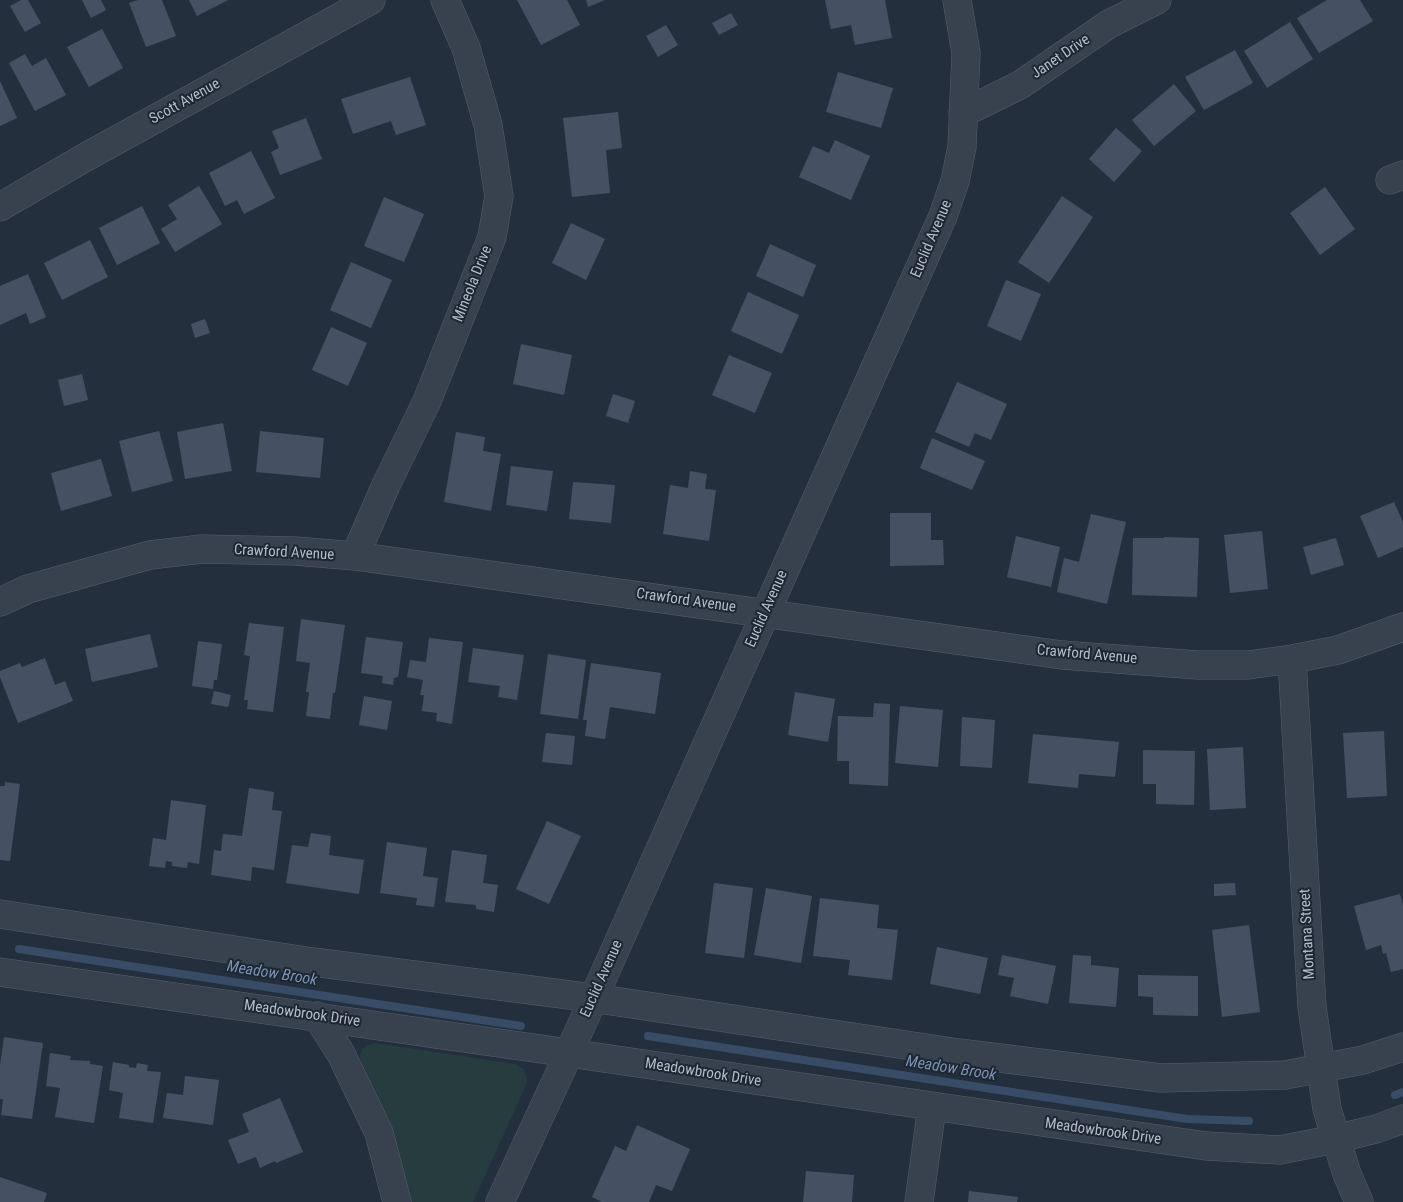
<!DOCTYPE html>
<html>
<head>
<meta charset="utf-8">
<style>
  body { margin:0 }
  canvas { display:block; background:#242f3e }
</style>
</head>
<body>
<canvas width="1403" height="1202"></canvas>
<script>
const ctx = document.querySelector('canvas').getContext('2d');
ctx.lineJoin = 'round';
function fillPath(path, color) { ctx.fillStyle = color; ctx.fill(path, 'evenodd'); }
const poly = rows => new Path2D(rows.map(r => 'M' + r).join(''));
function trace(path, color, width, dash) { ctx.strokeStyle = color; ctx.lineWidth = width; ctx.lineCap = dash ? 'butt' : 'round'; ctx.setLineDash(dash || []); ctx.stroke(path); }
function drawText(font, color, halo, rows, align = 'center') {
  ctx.font = font + ' "Roboto Condensed",sans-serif'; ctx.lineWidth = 4; ctx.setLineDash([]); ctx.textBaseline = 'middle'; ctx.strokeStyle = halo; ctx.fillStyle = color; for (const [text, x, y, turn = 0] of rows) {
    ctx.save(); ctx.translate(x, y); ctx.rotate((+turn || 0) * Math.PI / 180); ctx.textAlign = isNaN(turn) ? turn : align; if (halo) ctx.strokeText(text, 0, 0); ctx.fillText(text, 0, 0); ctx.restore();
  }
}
fillPath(poly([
  [375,1043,515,1064,524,1069,527,1080,526,1085,473,1202,411,1202,396,1151,361,1065,360,1055,362,1050,366,1046]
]), '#263c3f');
trace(poly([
  [19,949,521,1026],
  [648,1036,1187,1119,1249,1121],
  [1395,1095,1403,1092]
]), '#394c67', 8);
fillPath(poly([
  [21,0,28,0,41,23,25,32,10,6],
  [82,0,101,0,106,10,91,18],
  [138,0,162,0,176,36,146,47,129,3],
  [189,0,228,0,197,16],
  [517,0,567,0,580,25,541,45],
  [586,0,605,0,588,7],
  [825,0,885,0,892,38,855,45,851,25,831,29],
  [1327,0,1360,0,1373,21,1319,53,1297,18],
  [731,13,738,25,719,35,712,23],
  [1290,22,1313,59,1267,88,1244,51],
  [666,25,678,45,658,57,646,36],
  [102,29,123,68,89,87,67,47],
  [1235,50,1253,83,1204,110,1185,77],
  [25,54,32,66,46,58,66,95,35,111,9,63],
  [838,72,893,88,881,128,826,112],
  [410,77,426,125,396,135,391,121,353,134,341,99],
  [0,81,17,118,0,126],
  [1174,84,1196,111,1154,146,1132,120],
  [618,112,622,148,606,150,610,193,572,197,563,118],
  [306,118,322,159,280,175,271,152,279,148,272,131],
  [1116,128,1142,151,1114,182,1089,159],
  [835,140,870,156,851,200,799,177,813,146,829,153],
  [251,151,275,198,244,214,237,200,225,206,209,173],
  [199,186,222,224,175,252,161,229,177,219,168,205],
  [1325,187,1355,229,1320,255,1290,213],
  [1062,196,1093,217,1049,283,1018,262],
  [384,197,424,214,404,262,364,246],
  [142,206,160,243,117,265,99,228],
  [571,223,605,239,586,280,552,263],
  [90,240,108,277,62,300,44,263],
  [770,244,816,265,803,297,756,276],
  [351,262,392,280,371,328,330,310],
  [28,274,46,317,30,324,26,313,0,325,0,286],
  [1006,280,1041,294,1021,341,987,326],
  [748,292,799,315,782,354,731,331],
  [205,319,210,333,195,338,191,324],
  [331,327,367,343,348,386,312,370],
  [521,344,572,355,564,395,513,384],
  [729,355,772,373,755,413,712,395],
  [82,374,88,400,64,406,58,380],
  [957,382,1007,404,991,440,975,433,969,447,935,432],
  [613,394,635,401,628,423,606,416],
  [223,423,232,471,185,479,177,432],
  [159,431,173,481,132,492,119,441],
  [260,431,324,438,320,478,256,472],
  [456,432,485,437,483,451,501,454,491,511,444,502],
  [932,438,985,461,972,490,920,468],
  [101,459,112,496,61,511,51,473],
  [511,466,553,471,547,511,506,505],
  [690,471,707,474,705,489,716,490,709,541,663,534,670,485,688,488],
  [573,482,615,485,611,523,569,519],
  [1394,502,1403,522,1403,547,1378,558,1360,516],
  [890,513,931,513,931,540,943,540,944,565,890,566],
  [1091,514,1126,522,1107,604,1057,592,1064,558,1079,562],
  [1262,531,1268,589,1230,593,1224,535],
  [1016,536,1060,547,1051,587,1007,577],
  [1164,537,1199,538,1197,597,1132,595,1133,538,1164,538],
  [1336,538,1344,565,1311,575,1303,547],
  [301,619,345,625,335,693,333,693,330,719,306,716,309,692,306,692,310,663,296,661],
  [249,623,284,627,273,712,247,709,248,700,244,700,250,656,244,655],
  [150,634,158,667,92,682,85,649],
  [366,637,403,642,398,677,394,678,393,685,382,683,383,676,361,673],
  [429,638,463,642,452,724,436,721,437,713,422,711,424,695,420,695,423,680,407,677,410,660,426,662],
  [198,641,222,644,217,680,214,680,213,689,192,686],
  [473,648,524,655,517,700,498,697,500,686,468,682],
  [548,654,586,660,578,719,540,714],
  [45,658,55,685,65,681,73,701,18,723,0,677,0,671,20,663,22,667],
  [591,663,661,673,655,714,610,707,605,739,585,736,587,720,583,720],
  [214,691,231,695,228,707,211,704],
  [795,692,835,699,828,742,788,735],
  [364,696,392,701,387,730,359,725],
  [874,703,890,704,888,786,849,784,849,761,837,761,838,716,873,717],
  [900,706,943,710,938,767,895,763],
  [962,717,995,720,992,768,960,766],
  [1384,731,1387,796,1347,798,1343,733],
  [546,733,575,736,572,765,542,762],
  [1033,734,1119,742,1115,777,1079,774,1078,788,1028,783],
  [1243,747,1246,808,1210,810,1207,749],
  [1143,750,1195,751,1194,805,1156,804,1156,784,1143,784],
  [5,782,20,784,10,861,0,860,0,786,5,786],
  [249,788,274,792,272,810,282,811,274,870,252,867,251,881,211,875,214,850,221,851,223,834,242,836],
  [171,800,206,805,199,864,188,862,187,868,172,866,172,862,166,861,165,868,149,866,153,838,166,840],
  [547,821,581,836,549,904,516,889],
  [311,833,331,836,329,855,364,860,359,894,286,883,292,845,308,847],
  [387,842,427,848,423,876,438,878,434,907,416,905,417,898,380,893],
  [452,850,487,855,483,883,498,885,494,912,476,909,476,905,445,902],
  [714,883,753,888,744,958,705,953],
  [1235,883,1236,895,1214,896,1214,884],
  [766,888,812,896,801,963,754,955],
  [1400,894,1403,905,1403,969,1391,972,1386,953,1383,954,1381,945,1366,950,1354,906],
  [820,898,879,905,877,928,898,930,892,980,848,975,850,960,813,956],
  [1249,925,1260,1012,1222,1017,1212,930],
  [937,947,988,958,980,994,930,984],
  [1002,955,1056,966,1048,1004,1010,996,1014,978,998,975],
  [1073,955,1091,956,1091,965,1119,968,1116,1007,1069,1003],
  [1138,975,1198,976,1198,1016,1153,1015,1153,997,1138,996],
  [4,1037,43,1043,32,1119,1,1115,3,1099,0,1099,0,1065],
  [50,1053,71,1056,70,1060,90,1061,90,1064,103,1066,94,1123,55,1117,60,1088,46,1086],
  [113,1062,129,1065,129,1067,136,1068,137,1063,148,1065,147,1071,161,1072,153,1123,119,1118,123,1093,109,1090],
  [185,1076,219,1080,213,1125,163,1118,167,1093,183,1095],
  [280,1098,303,1152,276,1163,275,1161,260,1168,256,1157,238,1164,228,1140,249,1132,242,1114],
  [637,1125,690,1149,672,1191,656,1185,649,1202,602,1202,592,1197,615,1146,626,1151],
  [806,1171,854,1175,852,1202,803,1202],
  [0,1177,47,1193,44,1202,0,1202],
  [969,1191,1018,1197,1017,1202,968,1202]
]), '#455162');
const minor = poly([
  [963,113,1020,85,1109,24,1157,0],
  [1390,180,1403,175],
  [0,207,84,158,371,0],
  [355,556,386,485,427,401,492,237,499,196,488,125,466,48,445,0],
  [0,602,28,589,150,555,202,549,295,551,355,556,1062,655,1198,665,1248,665,1292,659,1338,650,1403,627],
  [1292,659,1312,1007,1327,1109,1347,1174,1359,1202],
  [0,914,313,962,593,998,959,1053,1161,1078,1285,1075,1363,1060,1403,1047],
  [0,972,569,1053,1206,1146,1280,1150,1335,1139,1376,1129,1403,1119],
  [317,1016,341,1054,379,1133,397,1202],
  [500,1202,569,1053,943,216,955,181,962,147,966,53,957,0],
  [919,1202,932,1107]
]);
trace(minor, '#565f6c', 29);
trace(minor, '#38414e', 28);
drawText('15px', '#b4bcc9', '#1d2633', [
  ["Janet Drive",1061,57,-34],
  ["Scott Avenue",185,102,-29],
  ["Euclid Avenue",932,239,-67],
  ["Mineola Drive",473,284,-68],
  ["Crawford Avenue",284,553,3],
  ["Crawford Avenue",686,601,8],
  ["Euclid Avenue",767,609,-66],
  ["Crawford Avenue",1087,655,5],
  ["Montana Street",1308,934,-93],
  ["Euclid Avenue",602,979,-66],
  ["Meadowbrook Drive",302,1014,8],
  ["Meadowbrook Drive",703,1073,9],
  ["Meadowbrook Drive",1103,1132,8]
]);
drawText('italic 16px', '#7c92b1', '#1d2633', [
  ["Meadow Brook",272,974,9],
  ["Meadow Brook",951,1069,9]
]);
</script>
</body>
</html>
